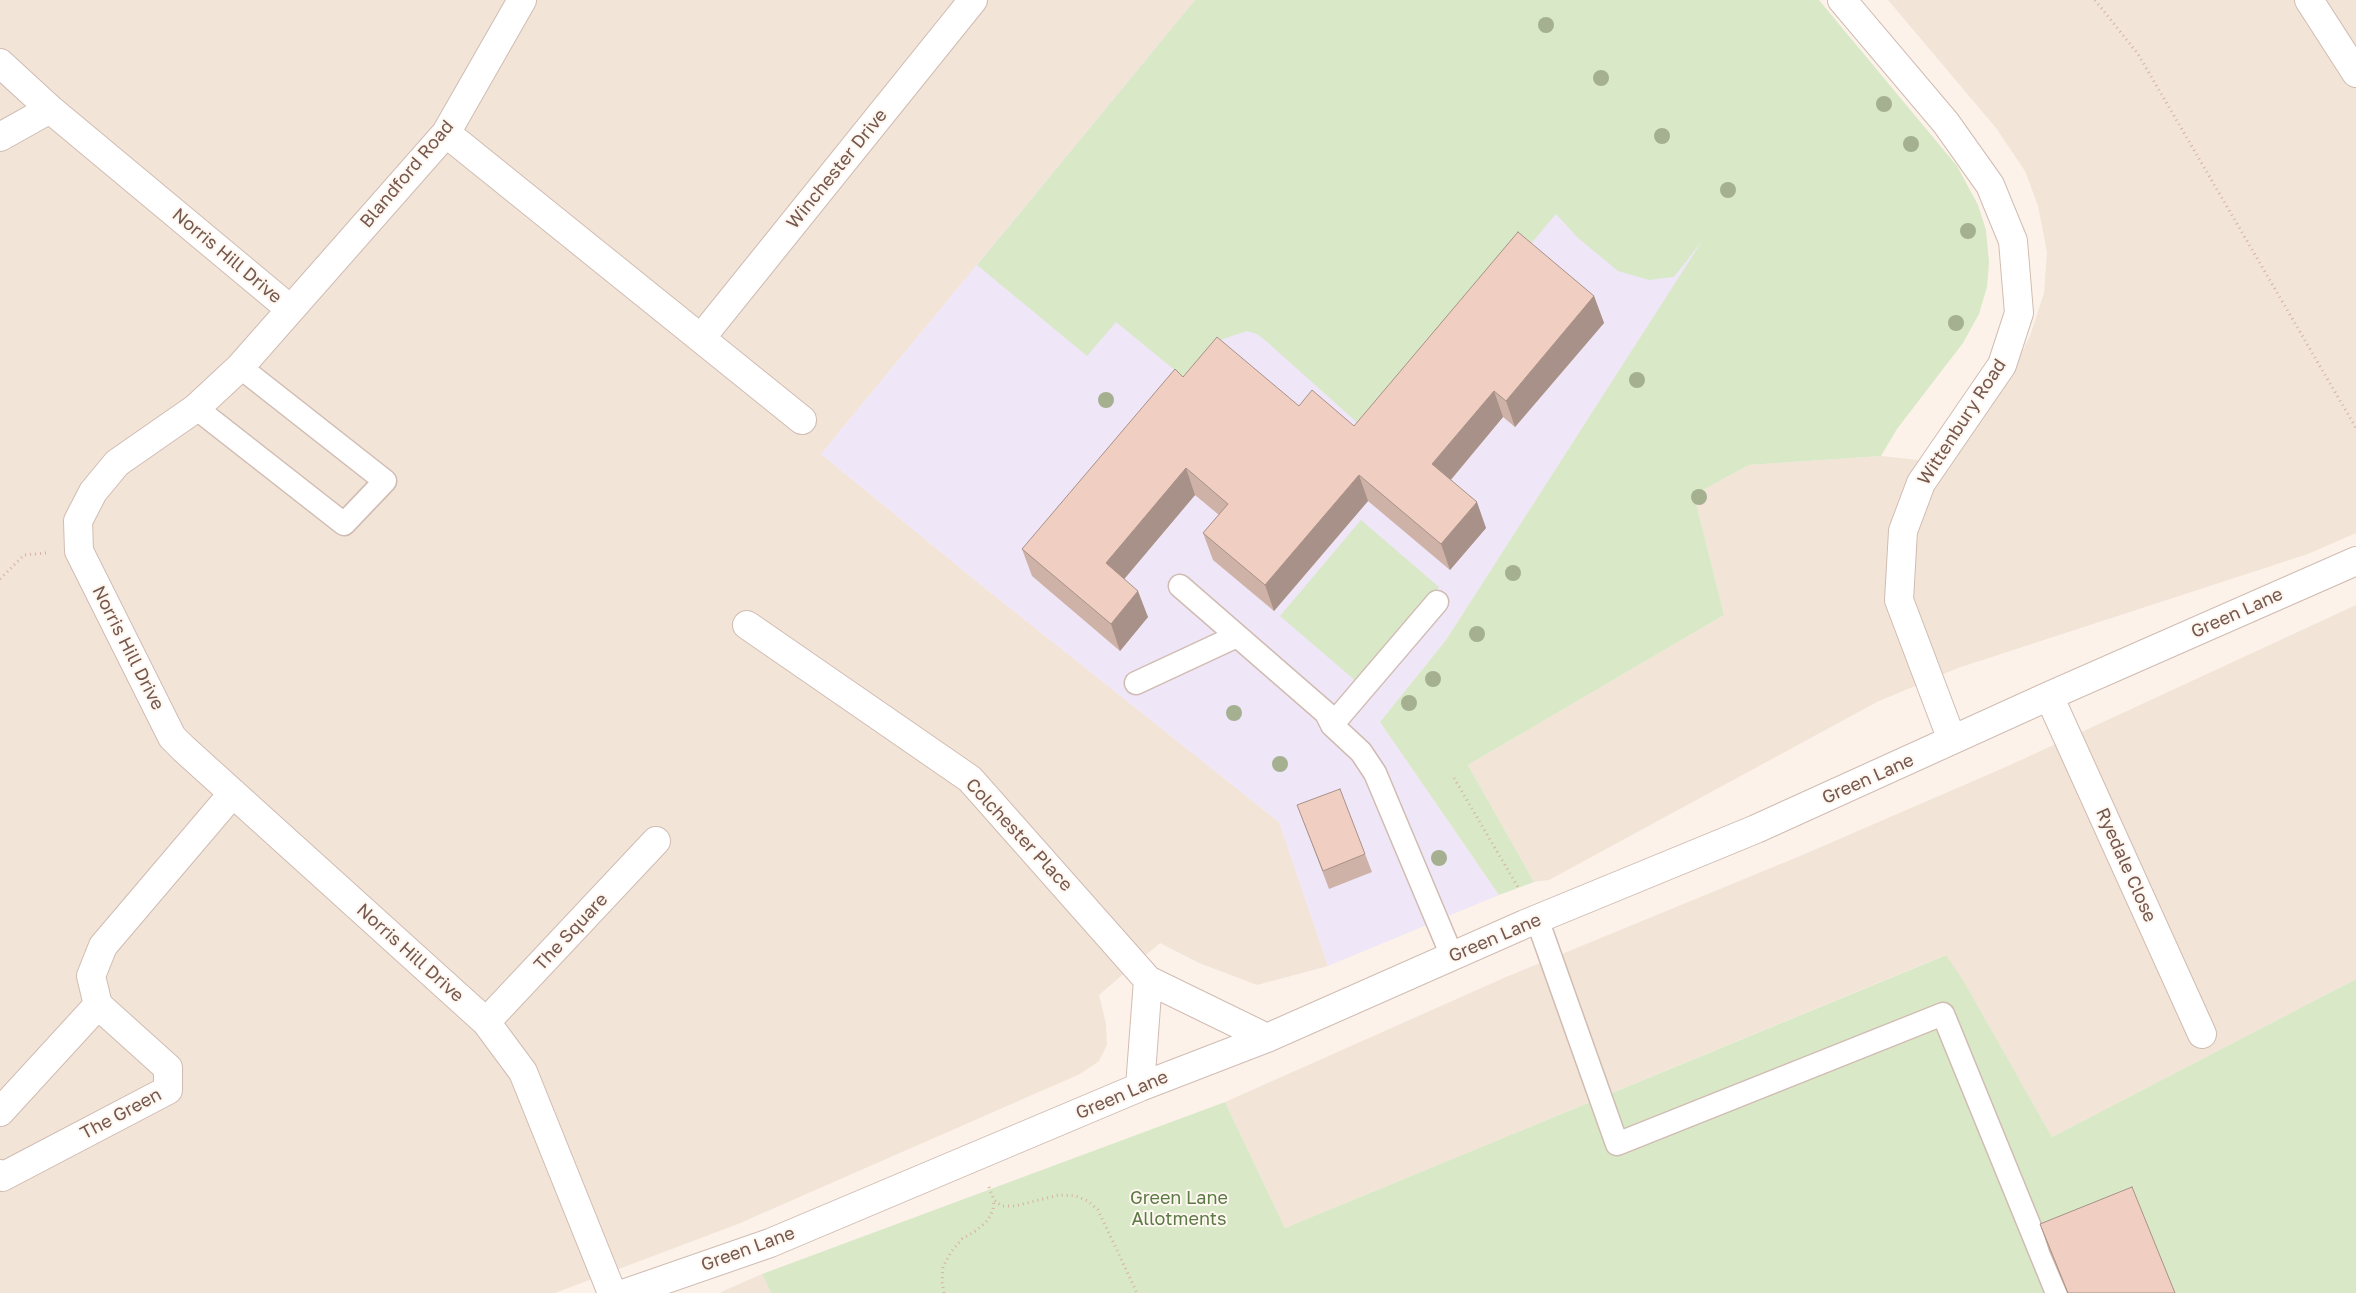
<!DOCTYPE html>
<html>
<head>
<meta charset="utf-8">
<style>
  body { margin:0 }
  canvas { display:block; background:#fcf2e9 }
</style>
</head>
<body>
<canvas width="2356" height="1293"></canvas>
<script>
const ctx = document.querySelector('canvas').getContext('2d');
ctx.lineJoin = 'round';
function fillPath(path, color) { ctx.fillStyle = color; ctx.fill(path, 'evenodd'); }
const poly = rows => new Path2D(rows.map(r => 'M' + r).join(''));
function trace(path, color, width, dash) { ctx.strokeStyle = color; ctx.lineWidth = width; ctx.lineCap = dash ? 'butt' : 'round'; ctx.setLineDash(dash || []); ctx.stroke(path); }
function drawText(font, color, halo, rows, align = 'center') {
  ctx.font = font + ' "Golos Text",sans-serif'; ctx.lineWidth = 4; ctx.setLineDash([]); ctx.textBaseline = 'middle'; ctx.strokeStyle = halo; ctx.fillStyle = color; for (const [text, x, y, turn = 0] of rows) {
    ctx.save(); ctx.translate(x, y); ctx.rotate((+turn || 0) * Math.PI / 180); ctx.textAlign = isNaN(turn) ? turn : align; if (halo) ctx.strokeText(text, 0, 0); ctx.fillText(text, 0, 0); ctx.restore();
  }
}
fillPath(poly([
  [0,0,1195,0,821,454,981,585,1279,822,1328,966,1257,985,1199,963,1160,943,1099,995,1106,1024,1107,1045,1099,1061,1080,1074,738,1224,555,1293,0,1293],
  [1888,0,2356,0,2356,533,2308,554,1958,668,1877,702,1549,880,1534,882,1468,765,1724,615,1694,495,1749,465,1881,456,1947,463,2011,374,2030,336,2044,293,2047,252,2038,206,2025,171,1996,128],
  [2356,605,2356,979,2052,1137,1964,983,1945,955,1285,1228,1225,1102,1506,977,1800,856,2008,766],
  [762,1274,771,1293,720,1293,721,1292]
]), '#f3e4d8');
fillPath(poly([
  [1195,0,1707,234,1446,640,1380,722,1499,895,1328,966,1279,822,981,585,821,454]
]), '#efe6f8');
fillPath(poly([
  [1195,0,1819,0,1957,166,1978,205,1986,230,1989,262,1987,287,1979,314,1963,343,1897,429,1881,456,1749,465,1694,495,1724,615,1468,765,1534,882,1499,895,1380,722,1446,640,1702,241,1674,277,1649,280,1618,271,1578,238,1556,214,1370,434,1266,341,1257,334,1247,331,1223,339,1188,381,1116,322,1087,356,977,265],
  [1361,520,1439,587,1357,682,1280,616],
  [1946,955,1964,982,2052,1137,2356,979,2356,1293,771,1293,762,1274,1225,1102,1285,1228]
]), '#d9e9c8');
const lane = poly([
  [196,408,344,524,385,481,240,367],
  [1180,586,1326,713,1332,725,1361,752,1375,773,1452,956],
  [1136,683,1237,636],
  [1332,725,1437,602],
  [1537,919,1617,1144,1943,1014,2057,1293]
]);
const street = poly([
  [522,0,446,133,240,367,196,408,117,463,93,492,78,521,79,551,172,737,184,749,486,1022,523,1072,612,1293],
  [1842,0,1946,123,1990,185,2013,241,2019,313,2002,365,1921,483,1903,531,1899,600,1952,740],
  [2309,0,2356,73],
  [0,63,50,109,290,309],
  [446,133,802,420],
  [0,137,50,109],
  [701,338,973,0],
  [747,625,970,779,1148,980,1267,1038],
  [2049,696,2202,1034],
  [486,1022,656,841],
  [1140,1087,1148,980],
  [0,1112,98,1005],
  [0,1174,2,1177,168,1090,168,1068,98,1005,91,976,103,946,233,793],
  [626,1293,770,1243,1140,1087,1267,1038,1525,924,1756,829,2049,696,2356,561]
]);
trace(lane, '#d0bcb2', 25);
trace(street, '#d0bcb2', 30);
trace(poly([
  [2095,0,2138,54,2356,428],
  [0,579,24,555,46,553],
  [1454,778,1519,889],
  [989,1187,994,1200,1002,1206,1015,1206,1059,1195,1076,1196,1088,1201,1098,1210,1137,1293],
  [944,1293,942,1282,943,1267,951,1252,962,1239,977,1230,988,1220,993,1210,994,1200]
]), '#d5b2a5', 3, [1, 4]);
trace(lane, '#fff', 22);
trace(street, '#fff', 28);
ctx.fillStyle = '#a4b08f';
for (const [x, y] of [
  [1546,25],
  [1601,78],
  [1884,104],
  [1662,136],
  [1911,144],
  [1728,190],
  [1968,231],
  [1956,323],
  [1637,380],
  [1106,400],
  [1699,497],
  [1513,573],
  [1477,634],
  [1433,679],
  [1409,703],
  [1234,713],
  [1280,764],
  [1439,858]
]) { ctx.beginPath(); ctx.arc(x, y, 8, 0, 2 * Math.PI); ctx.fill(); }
fillPath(poly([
  [1594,296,1604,323,1515,427,1503,417,1451,480,1486,528,1450,570,1368,501,1274,611,1213,560,1203,533,1219,515,1195,495,1124,579,1148,617,1120,651,1032,576,1022,549,1183,377,1299,406,1354,426],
  [1304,823,1365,854,1372,872,1329,889],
  [2040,1224,2175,1293,2067,1293,2049,1251]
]), '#ceb2a7');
fillPath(poly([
  [1594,296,1604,323,1515,427,1506,401],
  [1494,391,1503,417,1442,490,1432,464],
  [1186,468,1195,495,1115,590,1106,563],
  [1359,475,1368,501,1274,611,1265,585],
  [1477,502,1486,528,1450,570,1441,544],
  [1138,591,1148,617,1120,651,1111,624]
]), '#a89188');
const building = poly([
  [1518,232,1594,296,1506,401,1494,391,1432,464,1477,502,1441,544,1359,475,1265,585,1203,533,1228,504,1186,468,1106,563,1138,591,1111,624,1022,549,1175,369,1183,377,1217,337,1299,406,1312,390,1354,426,1518,232],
  [1340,789,1365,854,1323,871,1297,805,1340,789],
  [2132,1187,2175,1293,2068,1293,2040,1224,2132,1187]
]);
fillPath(building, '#f0cfc2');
trace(building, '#a89188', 1);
drawText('18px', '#75574e', '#fef7f0', [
  ["Winchester Drive",837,169,-51],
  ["Blandford Road",407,174,-50],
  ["Norris Hill Drive",227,256,40],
  ["Wittenbury Road",1962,422,-57],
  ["Green Lane",2237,613,-24],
  ["Norris Hill Drive",128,648,63],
  ["Green Lane",1868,779,-24],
  ["Colchester Place",1019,835,47],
  ["Ryedale Close",2126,865,66],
  ["The Square",571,932,-47],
  ["Green Lane",1495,938,-23],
  ["Norris Hill Drive",410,953,42],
  ["Green Lane",1122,1095,-23],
  ["The Green",121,1114,-28],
  ["Green Lane",748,1249,-20]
]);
drawText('18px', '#5c7a46', '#fef7f0', [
  ["Green Lane",1179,1198],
  ["Allotments",1179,1219]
]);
</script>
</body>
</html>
